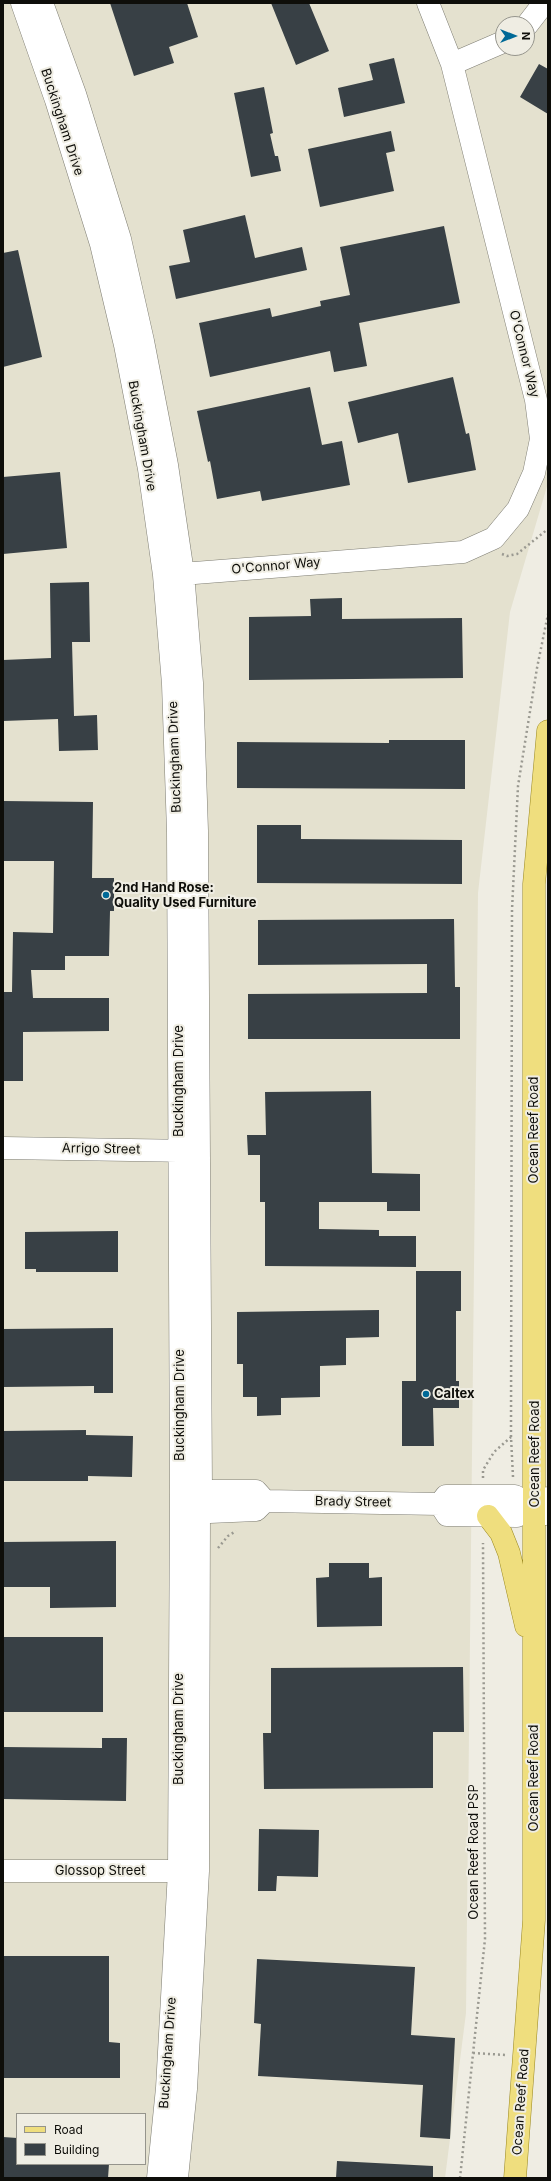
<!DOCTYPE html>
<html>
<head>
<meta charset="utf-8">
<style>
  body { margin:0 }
  #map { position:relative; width:551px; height:2181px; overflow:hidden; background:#efede3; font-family:Inter,sans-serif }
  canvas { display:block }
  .frame { position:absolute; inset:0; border:4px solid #0e0e0a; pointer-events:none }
  .legend { position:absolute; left:16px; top:2113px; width:130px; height:52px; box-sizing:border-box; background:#efede3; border:1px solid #95948c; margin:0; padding:5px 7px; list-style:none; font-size:12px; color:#0e0e0a }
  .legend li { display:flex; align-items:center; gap:8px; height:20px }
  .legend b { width:20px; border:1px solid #95948c }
  .north { position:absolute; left:495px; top:16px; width:40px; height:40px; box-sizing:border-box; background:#efede3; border:1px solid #95948c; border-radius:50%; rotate:90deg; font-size:11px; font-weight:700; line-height:16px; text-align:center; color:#0e0e0a }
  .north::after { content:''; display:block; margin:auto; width:14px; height:18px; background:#006997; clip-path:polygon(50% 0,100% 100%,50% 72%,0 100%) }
</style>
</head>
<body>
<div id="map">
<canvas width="551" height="2181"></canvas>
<div class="frame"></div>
<ul class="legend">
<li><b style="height:5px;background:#efde7e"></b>Road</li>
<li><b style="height:11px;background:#384045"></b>Building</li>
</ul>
<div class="north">N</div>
</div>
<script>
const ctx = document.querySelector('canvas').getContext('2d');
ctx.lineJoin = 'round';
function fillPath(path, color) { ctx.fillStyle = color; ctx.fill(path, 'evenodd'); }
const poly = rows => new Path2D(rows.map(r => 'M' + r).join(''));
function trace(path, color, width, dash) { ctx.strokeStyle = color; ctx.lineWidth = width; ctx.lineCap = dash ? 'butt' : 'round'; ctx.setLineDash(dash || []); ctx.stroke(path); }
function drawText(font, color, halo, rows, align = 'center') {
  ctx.font = font + ' Inter,sans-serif'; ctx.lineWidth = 4; ctx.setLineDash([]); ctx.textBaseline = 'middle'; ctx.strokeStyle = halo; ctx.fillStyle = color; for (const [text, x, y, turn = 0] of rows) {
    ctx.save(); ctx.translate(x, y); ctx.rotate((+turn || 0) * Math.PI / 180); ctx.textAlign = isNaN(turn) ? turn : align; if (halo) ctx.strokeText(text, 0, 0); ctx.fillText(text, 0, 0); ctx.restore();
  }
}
fillPath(poly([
  [3,3,548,3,548,483,510,612,478,893,466,2013,445,2178,3,2178],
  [503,24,527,24,527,48,503,48],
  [17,2114,145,2114,145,2164,17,2164]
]), '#e4e1cf');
fillPath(poly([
  [110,3,187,3,198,37,169,47,174,63,134,76],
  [271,3,309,3,329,51,296,65],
  [394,58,405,103,344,117,338,88,373,80,369,64],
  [539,64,548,69,548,114,520,97],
  [264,87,273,133,270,134,275,156,278,156,281,171,251,177,234,93],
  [391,131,395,151,386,153,394,191,320,207,308,149],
  [245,215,255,258,302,247,307,270,176,299,169,266,190,262,183,230],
  [444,226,460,303,359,323,367,366,334,372,330,351,210,377,199,323,270,308,272,317,321,306,320,301,350,295,340,247],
  [18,250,42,357,3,367,3,253],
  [453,377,466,434,469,433,476,470,408,483,398,433,358,443,348,402],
  [310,387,322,445,342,441,350,485,262,501,260,491,217,499,210,461,208,462,197,411],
  [60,472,67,548,3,554,3,477],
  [89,582,90,642,72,642,74,716,97,715,98,750,59,751,58,719,3,721,3,660,51,658,50,583],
  [342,598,342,619,462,618,463,678,249,680,249,617,311,616,310,599],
  [389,740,465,740,465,789,237,788,237,742,389,743],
  [3,801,93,802,92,878,114,878,114,911,110,911,109,956,65,956,65,970,31,970,33,998,109,998,109,1031,23,1032,23,1081,3,1081,3,992,12,992,13,932,53,933,54,861,3,861],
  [257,825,301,825,301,839,462,840,462,884,257,883],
  [454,919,455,987,460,987,460,1039,248,1039,248,994,427,993,427,964,258,965,258,920],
  [371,1091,372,1173,420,1174,420,1211,387,1211,387,1202,319,1202,319,1229,379,1230,379,1236,416,1236,416,1267,265,1266,265,1202,260,1202,260,1155,248,1155,247,1135,266,1135,265,1092],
  [118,1231,118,1272,36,1272,36,1269,25,1269,25,1232],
  [416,1271,461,1271,461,1311,456,1311,456,1381,459,1381,459,1408,433,1408,434,1446,402,1446,402,1381,416,1381],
  [379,1310,379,1337,346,1338,346,1365,320,1366,320,1397,281,1398,281,1415,257,1416,257,1397,243,1397,243,1364,237,1364,237,1312],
  [113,1328,113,1393,94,1393,94,1386,3,1387,3,1329],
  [86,1430,86,1435,133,1436,132,1477,88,1476,88,1481,3,1481,3,1431],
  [116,1541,116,1607,50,1608,50,1587,3,1587,3,1542],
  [329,1563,369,1563,369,1578,382,1577,382,1626,317,1627,316,1578,329,1577],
  [3,1637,103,1637,103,1712,3,1712],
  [463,1667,464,1732,433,1732,433,1788,264,1789,263,1733,271,1733,271,1668],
  [102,1738,127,1738,126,1801,3,1799,3,1747,102,1748],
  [259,1829,319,1830,318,1877,277,1876,276,1891,258,1891],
  [3,1956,109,1956,109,2042,120,2043,120,2078,3,2078],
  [257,1959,415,1967,411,2035,455,2038,450,2139,420,2137,423,2085,258,2076,261,2024,254,2023],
  [3,2137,17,2138,17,2164,109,2164,108,2178,3,2178],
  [337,2161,433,2166,433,2178,336,2178]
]), '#384045');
const minor = poly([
  [22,3,56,100,101,244,125,345,149,469,164,575,173,684,178,832,181,1491,179,1871,167,2088,158,2178],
  [42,3,75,94,120,239,143,341,167,465,183,573,192,683,197,831,201,1491,199,1513,198,1871,186,2089,177,2178],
  [527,25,544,3],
  [452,64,503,42],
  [169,575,463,552,494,538,518,509,534,473,541,439,536,400,452,64,428,3],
  [3,1148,193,1151],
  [188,1491,256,1491,265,1501],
  [440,1504,447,1515,517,1516,535,1508,548,1498],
  [440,1504,446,1496,515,1496,545,1514],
  [186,1513,256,1510,265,1501,440,1504],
  [3,1871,192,1871]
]);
const major = poly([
  [488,1516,501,1533,509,1553,526,1626],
  [515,2178,534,1920,534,884,548,731]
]);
trace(minor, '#7f7e74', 23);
trace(major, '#99871e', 23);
trace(poly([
  [502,554,507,556,517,554,548,529],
  [513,1477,511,1437,512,910,518,786,537,668,548,614],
  [483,1478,483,1470,494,1452,511,1437],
  [218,1548,228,1536,236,1531],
  [473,2053,506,2055],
  [460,2178,485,1939,483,1543]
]), '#9a9991', 2.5, [2, 3]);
trace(minor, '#fff', 22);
trace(major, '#efde7e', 22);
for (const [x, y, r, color] of [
  [106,895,4,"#006997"],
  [426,1394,4,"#006997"]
]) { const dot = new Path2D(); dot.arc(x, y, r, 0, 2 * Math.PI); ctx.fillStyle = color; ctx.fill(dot); trace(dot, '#efede3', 1.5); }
drawText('13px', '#0e0e0a', '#efede3', [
  ["Buckingham Drive",62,122,72],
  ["O'Connor Way",524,354,76],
  ["Buckingham Drive",142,436,80],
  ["O'Connor Way",276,566,-5],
  ["Buckingham Drive",175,757,-92],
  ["Buckingham Drive",179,1081,-90],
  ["Ocean Reef Road",534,1130,-90],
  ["Arrigo Street",101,1149,1],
  ["Buckingham Drive",180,1405,-90],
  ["Ocean Reef Road",535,1454,-90],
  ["Brady Street",353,1502,1],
  ["Buckingham Drive",179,1729,-90],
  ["Ocean Reef Road",534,1778,-90],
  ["Ocean Reef Road PSP",474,1852,-90],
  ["Glossop Street",100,1871],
  ["Buckingham Drive",168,2053,-86],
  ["Ocean Reef Road",521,2102,-86]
]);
drawText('bold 13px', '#0e0e0a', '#efede3', [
  ["2nd Hand Rose:",114,888],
  ["Quality Used Furniture",114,903],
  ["Caltex",434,1394]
], 'left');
</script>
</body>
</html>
